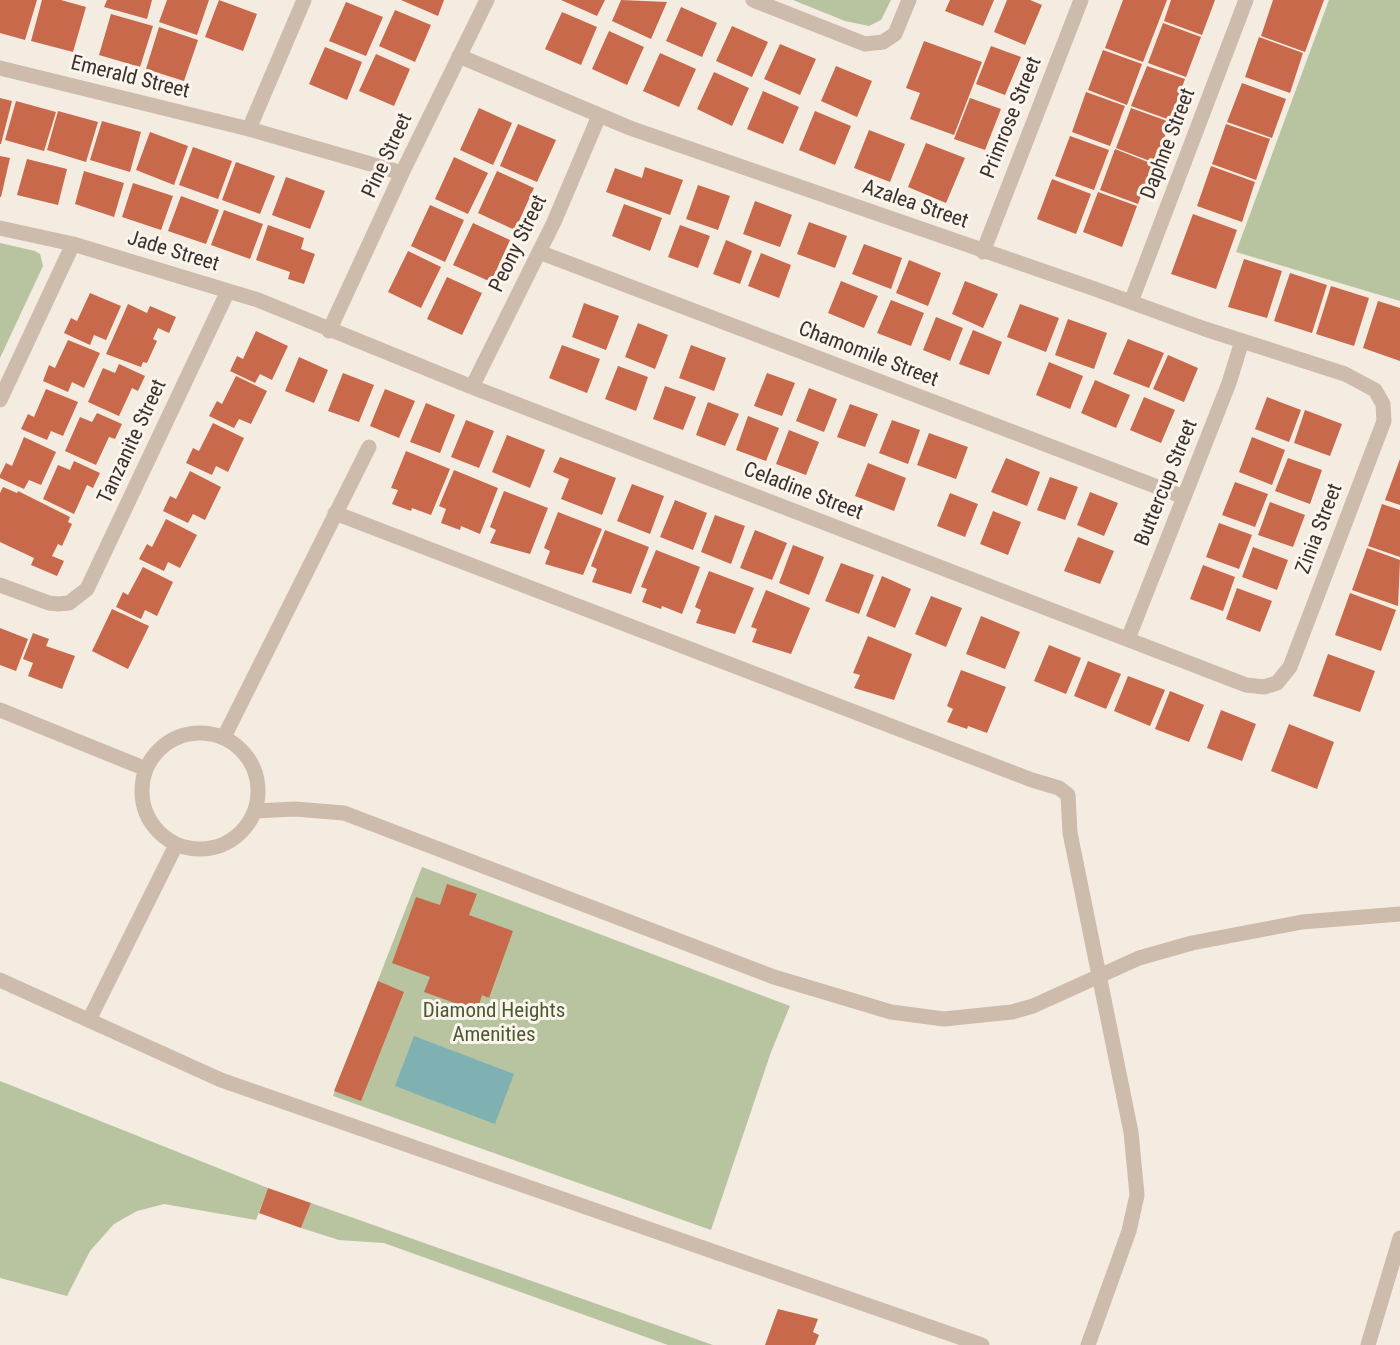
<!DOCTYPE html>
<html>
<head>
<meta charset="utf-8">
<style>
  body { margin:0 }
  canvas { display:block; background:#f4ebe1 }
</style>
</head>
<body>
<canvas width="1400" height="1345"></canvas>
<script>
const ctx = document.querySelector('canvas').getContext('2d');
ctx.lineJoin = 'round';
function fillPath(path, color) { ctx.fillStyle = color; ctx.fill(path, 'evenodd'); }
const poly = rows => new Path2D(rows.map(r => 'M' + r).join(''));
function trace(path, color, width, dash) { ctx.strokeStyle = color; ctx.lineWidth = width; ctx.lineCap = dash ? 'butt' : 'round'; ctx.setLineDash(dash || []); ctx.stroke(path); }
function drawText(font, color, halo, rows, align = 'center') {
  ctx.font = font + ' "Roboto Condensed",sans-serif'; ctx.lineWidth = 6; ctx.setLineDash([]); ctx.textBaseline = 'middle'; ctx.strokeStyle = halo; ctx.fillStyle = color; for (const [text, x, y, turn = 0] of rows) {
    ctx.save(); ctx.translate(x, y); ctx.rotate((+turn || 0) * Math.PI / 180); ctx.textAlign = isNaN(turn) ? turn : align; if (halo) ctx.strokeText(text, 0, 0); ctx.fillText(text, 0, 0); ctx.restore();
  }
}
fillPath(poly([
  [793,0,891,0,881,20,869,26,845,21],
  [1329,0,1400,0,1400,301,1236,252],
  [0,243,35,251,40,254,43,266,0,358],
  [422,867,790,1006,771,1052,711,1230,333,1096],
  [0,1081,268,1188,256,1220,164,1204,137,1211,114,1224,90,1251,67,1296,0,1278],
  [311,1203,713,1345,668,1345,384,1243,339,1240,301,1228]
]), '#b8c4a0');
fillPath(poly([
  [414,1036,514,1074,495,1124,395,1086]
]), '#7fb0b2');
fillPath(poly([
  [0,0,37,0,25,40,0,33],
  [42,0,61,0,86,7,73,52,31,41],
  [107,0,152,0,147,19,104,7],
  [167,0,209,0,197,35,159,22],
  [219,0,257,14,243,51,205,37],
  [401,0,444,0,438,16],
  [561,0,605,0,597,16],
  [621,0,667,2,651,39,612,21],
  [950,0,994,0,983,26,945,11],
  [1007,0,1030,0,1042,5,1025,45,994,32],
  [1123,0,1167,0,1143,62,1105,48],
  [1171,0,1215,0,1202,35,1164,21],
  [1273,0,1324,0,1305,52,1261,36],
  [346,2,383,17,366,56,329,41],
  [681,7,717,23,702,57,666,41],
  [395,10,431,25,415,62,379,46],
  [562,12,597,27,581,65,545,49],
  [111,14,153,26,140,67,99,55],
  [1163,23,1201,37,1186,77,1148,63],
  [732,26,768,42,752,77,716,61],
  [159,27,198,40,184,81,146,69],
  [609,31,644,47,627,85,592,69],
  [1259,37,1303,53,1290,93,1245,77],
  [924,41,982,62,954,135,910,119,920,93,906,88],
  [780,44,816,59,800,95,764,79],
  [991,46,1021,57,1005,95,976,84],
  [325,47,362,62,347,100,309,84],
  [1103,50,1142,64,1127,105,1088,90],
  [660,53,696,69,679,107,643,91],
  [376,54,410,69,394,106,359,91],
  [836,66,872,81,857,117,821,101],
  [1147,66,1185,79,1170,120,1131,106],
  [714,72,749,88,732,126,697,109],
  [1242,83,1286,99,1272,138,1227,122],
  [763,91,799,107,783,144,747,129],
  [1086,92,1125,106,1110,146,1072,132],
  [0,98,12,101,1,144,0,144],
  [970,98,1001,109,985,150,954,139],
  [16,101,56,112,44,151,5,140],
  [479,108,512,123,493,165,460,150],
  [1131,108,1170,122,1155,163,1116,148],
  [58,111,98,122,86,162,47,150],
  [815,111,851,126,835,165,799,150],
  [102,121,141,132,130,172,90,160],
  [518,124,556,140,537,182,500,166],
  [1226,124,1270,139,1256,180,1212,164],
  [869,130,905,144,890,182,854,168],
  [150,132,188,146,174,185,136,170],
  [1070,136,1109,150,1094,190,1055,176],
  [926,143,965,158,946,203,908,187],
  [193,147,232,161,218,199,179,185],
  [1115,149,1153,164,1138,204,1100,190],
  [0,156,10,158,1,197,0,197],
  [454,157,488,173,468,214,435,199],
  [27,159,67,169,58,205,17,195],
  [236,162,275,176,260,214,222,200],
  [1211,166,1255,182,1242,222,1197,206],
  [645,167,683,180,670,215,606,192,615,168,642,178],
  [84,171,124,183,114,217,75,204],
  [497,171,534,188,515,230,478,213],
  [286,177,325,191,310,229,272,215],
  [1052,179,1091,194,1076,234,1037,219],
  [133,183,173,196,161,230,122,217],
  [698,185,730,196,718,230,686,219],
  [1098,192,1137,206,1122,247,1083,232],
  [181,196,219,210,206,244,168,231],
  [755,201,792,215,780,247,743,234],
  [624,204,662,218,650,251,612,236],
  [430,205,464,220,445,262,411,246],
  [224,210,263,224,250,259,211,245],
  [1193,214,1237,230,1216,289,1171,274],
  [809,222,847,236,835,268,797,254],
  [473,223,510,240,491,282,453,265],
  [268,225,304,238,301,249,315,254,304,284,288,279,290,272,256,260],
  [680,225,710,236,698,268,668,257],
  [726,240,752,251,740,284,713,274],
  [864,244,902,258,891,289,852,274],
  [408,251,441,267,421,308,388,292],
  [761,253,791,265,779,298,748,286],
  [1244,259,1282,271,1267,318,1228,307],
  [909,260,941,273,928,306,896,293],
  [1290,273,1327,285,1312,333,1274,321],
  [447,277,482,293,462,335,427,319],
  [841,281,878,296,864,328,828,313],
  [965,281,998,294,983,328,952,314],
  [1331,286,1369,298,1354,346,1316,334],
  [90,293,121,306,106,340,94,335,90,345,64,333,71,318,77,321],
  [891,300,924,313,911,346,877,333],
  [1378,301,1400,308,1400,361,1363,348],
  [584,303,619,316,606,350,572,337],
  [128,304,147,313,150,306,176,317,169,333,158,328,153,339,157,341,147,363,143,362,141,367,106,354],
  [1020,304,1059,318,1046,352,1007,337],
  [936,317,963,328,950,361,923,350],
  [1068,319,1107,333,1094,369,1055,355],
  [638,323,668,335,655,369,625,357],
  [973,330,1002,342,989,375,959,364],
  [256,331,288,346,272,380,260,374,255,383,230,371,237,356,243,359],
  [1128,339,1164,353,1149,388,1113,374],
  [68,340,100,353,84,388,72,382,68,392,43,381,49,365,55,368],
  [562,345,600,359,587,393,549,378],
  [691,345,726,358,714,391,679,378],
  [1168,355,1198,368,1184,402,1153,389],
  [299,357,328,370,314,403,285,391],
  [1049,362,1083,376,1070,409,1036,395],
  [119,364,145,376,138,391,132,388,119,416,88,402,103,368,115,373],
  [618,366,648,377,636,411,605,399],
  [343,373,374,385,359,422,328,411],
  [767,373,795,383,782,416,754,406],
  [236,376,267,391,251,424,239,419,234,428,209,416,217,401,222,404],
  [1095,380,1130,395,1116,428,1081,413],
  [665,386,696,397,683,430,653,419],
  [809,388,837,399,824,432,796,421],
  [46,389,78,402,63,436,51,431,47,440,21,429,28,414,34,417],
  [385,389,415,401,399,438,370,426],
  [1144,397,1175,410,1161,443,1130,430],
  [1267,397,1301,410,1289,442,1255,429],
  [708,402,739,414,725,446,696,435],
  [426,403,455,415,440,453,410,442],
  [850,404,878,414,865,447,837,437],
  [1305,410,1342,424,1330,456,1294,443],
  [97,413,122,424,115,439,109,437,96,465,65,451,80,417,92,422],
  [748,416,779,428,766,461,736,450],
  [466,420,494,431,479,468,451,457],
  [892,420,920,430,908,464,879,453],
  [213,423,244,438,228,472,216,466,212,475,186,463,193,448,199,451],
  [789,430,819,442,806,475,776,464],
  [929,433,968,447,956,479,917,465],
  [507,435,545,450,530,488,492,472],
  [24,437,56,452,41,485,29,480,24,489,0,478,0,475,6,463,12,466],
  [1252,437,1285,450,1272,485,1239,472],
  [406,451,450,469,431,515,412,508,411,511,392,504,398,490,391,488],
  [560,457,616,478,602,515,561,499,569,479,553,472],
  [1006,458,1040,472,1027,506,991,492],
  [1288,458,1322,470,1310,504,1275,491],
  [1400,459,1400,505,1385,500],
  [74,461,100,473,93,488,87,485,74,514,43,499,58,465,70,470],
  [868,463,906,478,894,511,855,496],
  [454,470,498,488,480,534,461,526,460,530,441,523,446,509,439,506],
  [190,471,221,487,205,520,193,514,188,523,163,511,170,496,176,499],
  [1050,477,1078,487,1065,520,1037,510],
  [1235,482,1268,494,1255,527,1222,515],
  [632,484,664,496,650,534,617,521],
  [3,487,17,493,18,491,70,517,68,522,72,524,62,546,58,544,52,556,64,561,57,576,31,565,34,558,0,542,0,493],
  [504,491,548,508,530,554,490,543,496,530,490,527],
  [1090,492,1118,503,1104,536,1077,525],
  [950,493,978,504,965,537,937,526],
  [675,500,707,513,693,550,660,537],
  [1270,502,1305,515,1293,547,1258,535],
  [1382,504,1400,510,1400,557,1368,546],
  [993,511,1021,522,1008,555,980,544],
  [558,512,602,529,583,575,545,564,550,551,544,548],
  [715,515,745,526,731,564,701,552],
  [166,519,197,535,180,568,168,562,164,571,139,559,147,544,152,547],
  [1219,523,1252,535,1239,569,1206,557],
  [605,530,649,547,631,594,592,582,597,569,591,566],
  [755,530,787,543,772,580,740,568],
  [1078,537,1114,551,1100,584,1064,571],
  [793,545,824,557,809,595,779,583],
  [1253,547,1288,560,1277,590,1242,577],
  [1367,548,1400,560,1398,606,1352,590],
  [656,550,700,567,682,614,662,606,661,609,642,602,647,589,641,587],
  [841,563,874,575,859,614,825,601],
  [1203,565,1235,577,1223,611,1190,599],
  [143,567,173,582,157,616,145,610,141,619,116,607,123,592,128,595],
  [709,571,754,588,735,634,696,623,701,610,695,607],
  [882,576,911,589,895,628,866,616],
  [1237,588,1272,601,1260,632,1226,619],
  [766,590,810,608,791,654,752,642,757,629,751,627],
  [1350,593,1396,610,1381,651,1335,635],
  [931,596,962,608,946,647,915,634],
  [112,609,149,626,128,669,92,651],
  [981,616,1020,632,1005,669,966,654],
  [0,628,28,639,16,671,0,665],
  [33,633,49,639,46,646,75,656,62,689,28,676,33,663,23,659],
  [868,636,912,654,894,700,854,688,860,675,853,673],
  [1049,645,1081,658,1066,694,1034,681],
  [1328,654,1375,671,1360,712,1313,696],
  [1088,661,1121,674,1106,709,1074,696],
  [961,670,1006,687,987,733,968,726,967,729,947,722,953,709,947,706],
  [1128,676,1165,690,1150,726,1114,711],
  [1170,691,1204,705,1189,742,1155,729],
  [1221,710,1256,724,1242,761,1207,748],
  [1289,724,1334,742,1317,789,1271,771],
  [447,884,477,894,469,915,513,931,489,998,482,995,477,1011,424,992,430,977,392,963,416,897,440,905],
  [378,981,404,992,361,1101,334,1091],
  [268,1188,311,1203,301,1228,259,1213],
  [778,1309,818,1319,813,1332,819,1335,815,1345,765,1345]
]), '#c8694b');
trace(poly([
  [753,0,865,44,883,42,895,34,909,0],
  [0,68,249,129,402,173],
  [249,129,304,0],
  [0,228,73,244,258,300,472,387,1246,685,1264,687,1277,683,1290,667,1384,421,1383,404,1375,390,1345,374,1205,329,1095,289,630,128,459,56],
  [539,252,1184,497],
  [983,252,1081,0],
  [1131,302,1246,0],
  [329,331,402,173,487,0],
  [472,387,554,222,599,116],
  [0,400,73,244],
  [335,513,1032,780,1059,788,1068,795,1070,833,1131,1132,1137,1195,1129,1231,1088,1345],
  [0,585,49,603,58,604,69,603,87,589,228,291],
  [1128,639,1229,383,1242,341],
  [0,710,146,769],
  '142 791a58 58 0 1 1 116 0a58 58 0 1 1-116 0Z',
  [224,737,369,447],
  [255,811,295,809,344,813,774,977,891,1012,944,1019,1012,1012,1033,1006,1139,958,1192,943,1302,922,1400,914],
  [0,980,221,1080,982,1345],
  [89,1020,176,845],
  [1368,1345,1400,1238]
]), '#cdbbac', 15);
drawText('21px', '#3b302b', '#fbf5ee', [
  ["Emerald Street",130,78,14],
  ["Primrose Street",1012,118,-68],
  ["Daphne Street",1169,144,-69],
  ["Pine Street",388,156,-65],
  ["Azalea Street",915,205,19],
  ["Peony Street",519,244,-64],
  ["Jade Street",173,252,17],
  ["Chamomile Street",868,355,21],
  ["Tanzanite Street",133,442,-65],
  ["Buttercup Street",1167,483,-68],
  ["Celadine Street",803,492,21],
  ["Zinia Street",1320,529,-69]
]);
drawText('21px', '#4a5a2e', '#fbf5ee', [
  ["Diamond Heights",494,1012],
  ["Amenities",494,1036]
]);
</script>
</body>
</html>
